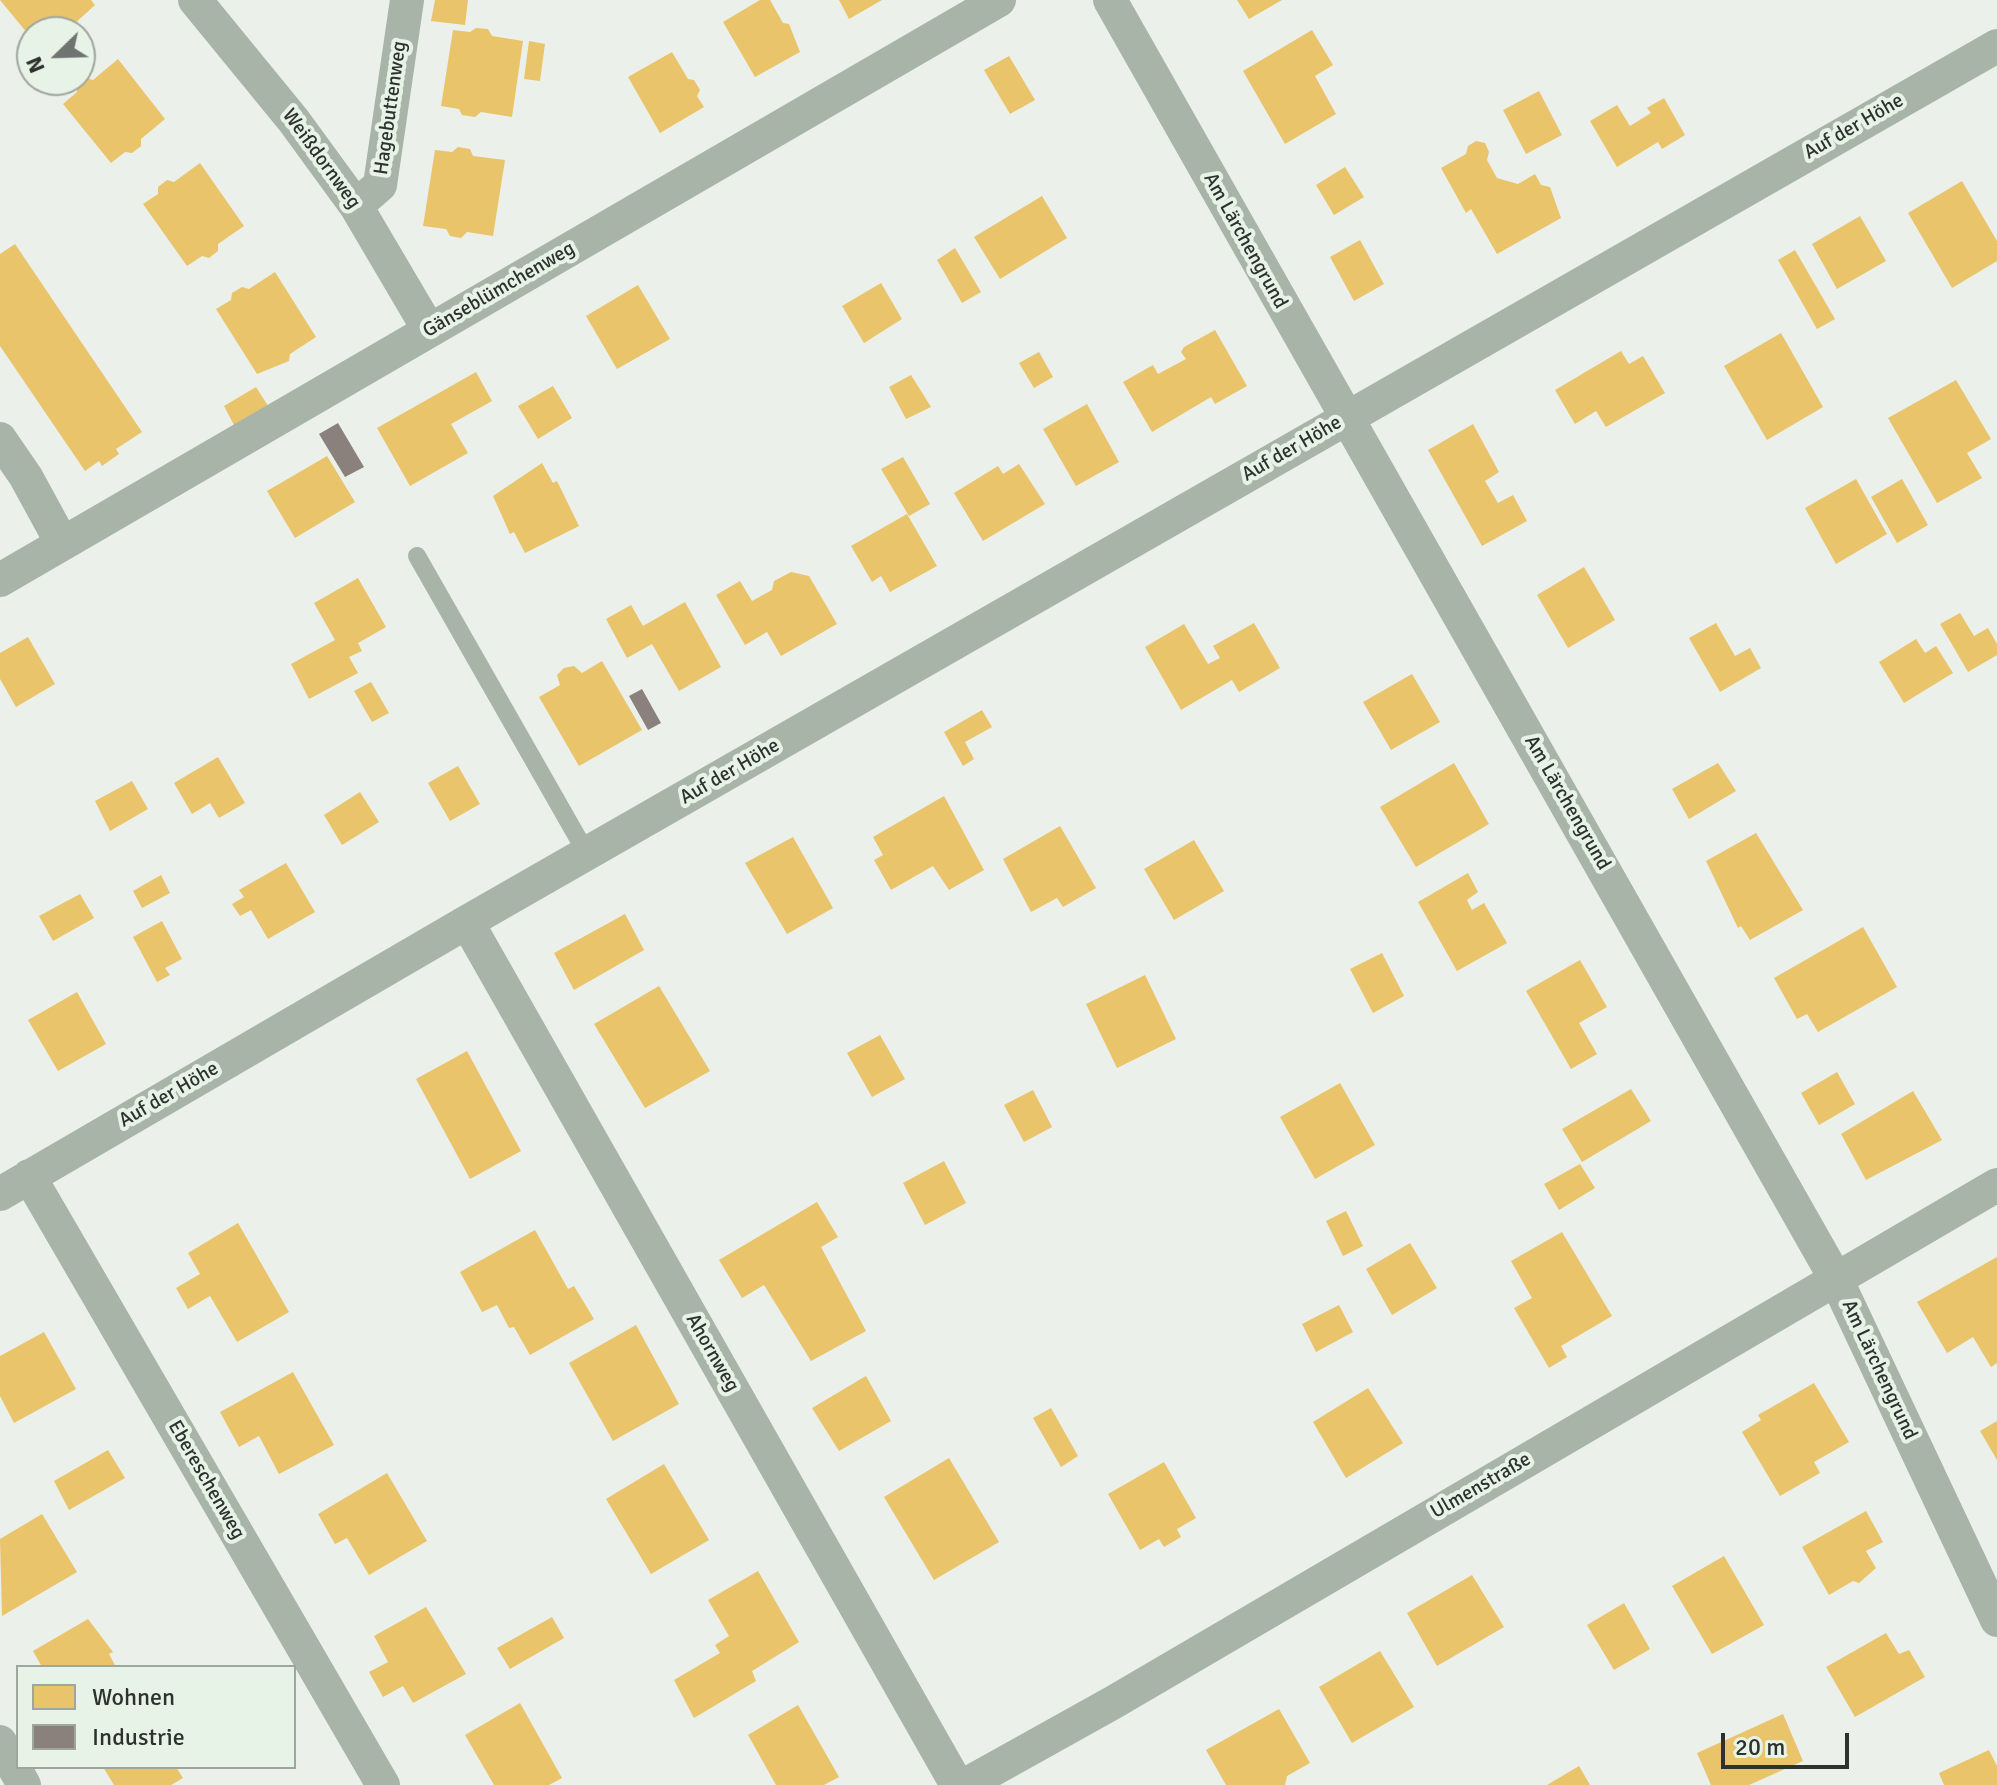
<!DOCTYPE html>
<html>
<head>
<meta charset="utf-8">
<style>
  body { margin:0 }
  #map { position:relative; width:1997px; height:1785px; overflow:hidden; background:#ebf0eb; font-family:Signika,sans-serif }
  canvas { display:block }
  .legend { position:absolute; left:16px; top:1665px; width:280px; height:104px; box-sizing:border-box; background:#e8f3e8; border:2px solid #9ea69e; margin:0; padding:10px 14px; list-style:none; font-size:24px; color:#2e322e }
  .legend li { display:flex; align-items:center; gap:16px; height:40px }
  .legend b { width:40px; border:2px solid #9ea69e }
  .north { position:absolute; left:16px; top:16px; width:80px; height:80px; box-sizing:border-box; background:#e8f3e8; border:2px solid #9ea69e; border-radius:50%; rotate:247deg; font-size:22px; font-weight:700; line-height:32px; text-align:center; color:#2e322e }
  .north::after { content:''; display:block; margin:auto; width:28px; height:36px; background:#707470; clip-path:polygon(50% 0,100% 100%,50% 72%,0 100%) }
  .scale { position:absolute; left:1721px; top:1733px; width:128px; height:36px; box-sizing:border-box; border:4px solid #2e322e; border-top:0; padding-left:10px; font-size:24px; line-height:28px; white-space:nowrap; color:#2e322e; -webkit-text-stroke:6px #e8f3e8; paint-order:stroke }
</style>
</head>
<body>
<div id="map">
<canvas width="1997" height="1785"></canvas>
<ul class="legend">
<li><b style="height:22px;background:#e9c46a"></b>Wohnen</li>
<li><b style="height:22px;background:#8a817c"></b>Industrie</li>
</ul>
<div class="north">N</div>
<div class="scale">20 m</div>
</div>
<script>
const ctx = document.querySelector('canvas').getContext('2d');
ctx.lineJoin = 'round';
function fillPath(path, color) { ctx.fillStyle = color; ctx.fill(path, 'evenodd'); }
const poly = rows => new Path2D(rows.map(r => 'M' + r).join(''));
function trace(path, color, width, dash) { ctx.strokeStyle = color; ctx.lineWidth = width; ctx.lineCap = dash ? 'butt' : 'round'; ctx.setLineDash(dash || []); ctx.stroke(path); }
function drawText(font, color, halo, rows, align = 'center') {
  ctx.font = font + ' Signika,sans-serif'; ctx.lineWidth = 8; ctx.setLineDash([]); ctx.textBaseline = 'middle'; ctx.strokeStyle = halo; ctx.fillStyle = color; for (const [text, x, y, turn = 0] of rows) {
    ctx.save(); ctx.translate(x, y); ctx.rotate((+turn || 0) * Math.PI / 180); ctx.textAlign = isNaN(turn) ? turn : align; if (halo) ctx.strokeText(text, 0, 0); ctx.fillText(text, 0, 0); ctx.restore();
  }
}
fillPath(poly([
  [0,0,91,0,95,5,72,26,72,32,32,32,32,39],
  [435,0,468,0,465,25,431,21],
  [760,0,770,0,783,23,789,24,800,52,755,77,723,22],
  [839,0,882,0,849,19],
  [1237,0,1282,0,1249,19],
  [476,28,488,29,492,36,523,41,512,117,481,112,475,117,462,115,459,109,441,106,453,30,470,32],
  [1312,30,1333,65,1315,76,1336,114,1285,144,1243,71],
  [529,41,545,44,540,81,524,79],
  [672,52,688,79,694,80,700,90,697,96,704,107,660,133,628,77],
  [1009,56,1035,100,1010,114,984,70],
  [118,59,165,119,141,139,141,146,132,153,125,152,111,163,63,104,77,92,77,86,86,78,93,80],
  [1539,91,1562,135,1526,154,1503,110],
  [1664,98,1685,135,1662,149,1658,142,1617,167,1590,121,1617,105,1630,126,1651,113,1647,108],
  [1476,141,1485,143,1489,152,1487,160,1497,178,1518,184,1535,174,1541,185,1550,187,1561,218,1497,254,1471,209,1466,213,1441,168,1466,154,1468,146],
  [458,147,470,149,473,156,505,160,493,236,467,232,461,238,450,236,446,229,423,226,435,150,452,152],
  [200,163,244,226,218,244,218,251,209,258,202,256,187,266,143,204,158,194,158,187,167,180,174,182],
  [1345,167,1364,197,1334,215,1316,185],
  [1962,181,1997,241,1997,261,1952,288,1908,213],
  [1042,196,1067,238,1000,279,974,237],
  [1860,216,1886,261,1837,289,1812,244],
  [1360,240,1384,284,1354,301,1330,257],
  [15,244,142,432,116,449,119,454,102,466,99,461,85,471,0,346,0,254],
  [955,248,981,292,962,303,937,260],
  [1795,250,1835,319,1817,329,1778,260],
  [275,272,316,337,290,354,289,361,257,374,216,309,231,300,232,293,242,287,249,289],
  [881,283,902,319,864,343,842,306],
  [638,285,670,339,617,369,586,316],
  [1215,330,1247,386,1215,404,1211,397,1152,432,1123,382,1153,365,1158,374,1186,359,1181,352,1184,347],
  [1781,333,1823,407,1767,440,1724,366],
  [1621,351,1629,364,1643,356,1665,393,1606,427,1596,411,1575,424,1555,390],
  [1039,352,1053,377,1034,388,1019,363],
  [476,372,492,401,451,424,468,453,410,486,377,428],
  [911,375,931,407,906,419,889,387],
  [1956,380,1991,439,1967,453,1982,478,1937,503,1888,418],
  [553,386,572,418,538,439,518,406],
  [256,387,270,409,236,429,224,406],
  [1087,404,1119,462,1076,486,1043,429],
  [1473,424,1499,472,1485,481,1498,503,1513,495,1527,521,1482,546,1428,450],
  [327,456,355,502,295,538,267,491],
  [903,457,930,504,909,516,881,469],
  [542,463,553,483,557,481,579,526,525,553,514,532,510,534,493,496],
  [1019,464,1045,504,983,541,954,493,998,466,1003,474],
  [1856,479,1887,534,1836,564,1805,508],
  [1902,479,1928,525,1897,543,1871,497],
  [907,514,937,566,890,592,881,576,872,582,851,546],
  [1584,567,1615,620,1568,648,1537,595],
  [791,572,809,576,837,624,781,656,767,632,745,645,716,595,740,581,752,601,772,590,774,581],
  [358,578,386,627,358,643,362,651,349,657,358,673,309,699,291,664,335,640,314,603],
  [685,602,721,667,679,691,652,644,627,658,606,619,631,605,643,626],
  [1960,613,1974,636,1988,628,1997,644,1997,655,1968,672,1940,624],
  [1254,623,1280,668,1239,692,1232,680,1181,710,1145,647,1184,624,1208,664,1220,658,1213,646],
  [1716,623,1735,656,1750,648,1761,668,1720,692,1689,638],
  [28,637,55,684,16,707,0,679,0,653],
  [1916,639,1925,653,1936,646,1953,673,1904,703,1879,662],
  [602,661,642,730,579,766,539,697,560,685,557,675,564,668,574,666,582,673],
  [1412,674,1440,722,1391,750,1363,702],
  [371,682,389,713,372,722,354,691],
  [982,710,992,727,965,742,974,759,963,766,944,732],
  [218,757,245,803,219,818,210,803,192,814,174,783],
  [1454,763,1489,824,1416,867,1380,807],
  [1718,763,1736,791,1689,819,1672,789],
  [458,766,480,804,450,821,428,783],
  [132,781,148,809,110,831,95,801],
  [360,792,379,822,342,845,324,815],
  [944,796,984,870,949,890,933,866,891,890,874,860,883,855,873,837],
  [1060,826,1096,888,1063,907,1057,898,1031,912,1003,859],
  [1756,833,1803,910,1750,940,1741,926,1738,928,1706,861],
  [793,837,833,908,787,934,745,863],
  [1194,840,1224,891,1174,920,1144,869],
  [286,863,315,912,268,939,251,910,240,916,232,904,244,897,239,890],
  [1468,873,1478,892,1467,900,1472,910,1484,903,1507,943,1457,971,1418,902],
  [161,875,170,893,142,908,133,891],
  [80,894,94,918,53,941,39,916],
  [625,914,644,950,574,990,554,953],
  [162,921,182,959,165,968,170,975,157,982,133,937],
  [1863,927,1897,987,1818,1032,1807,1014,1797,1019,1774,978],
  [1382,953,1404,996,1373,1013,1350,969],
  [1580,960,1607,1007,1579,1023,1597,1054,1571,1069,1526,991],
  [1145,975,1176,1039,1117,1068,1086,1004],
  [659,986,710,1071,645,1108,594,1024],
  [77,992,106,1044,58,1071,28,1020],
  [880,1035,905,1079,872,1097,847,1053],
  [467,1051,521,1151,470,1179,416,1079],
  [1837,1072,1855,1104,1819,1125,1801,1093],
  [1340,1083,1375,1145,1315,1179,1280,1117],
  [1631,1089,1651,1121,1582,1162,1562,1129],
  [1033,1090,1052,1127,1024,1142,1004,1105],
  [1913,1091,1942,1140,1866,1180,1841,1134],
  [944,1161,966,1203,925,1225,903,1183],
  [1580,1164,1595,1188,1559,1210,1544,1184],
  [817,1202,838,1237,821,1247,866,1331,811,1361,764,1285,742,1298,719,1260],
  [1346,1211,1363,1246,1343,1256,1326,1221],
  [238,1223,289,1312,237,1342,210,1296,188,1309,176,1288,200,1274,188,1253],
  [535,1230,568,1289,574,1286,594,1319,530,1355,514,1327,509,1328,497,1305,482,1312,460,1272],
  [1562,1232,1612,1316,1561,1346,1567,1357,1549,1368,1514,1308,1532,1298,1511,1261],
  [1410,1243,1437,1288,1392,1315,1366,1269],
  [1997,1257,1997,1363,1991,1367,1973,1337,1947,1353,1917,1302],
  [1339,1305,1353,1332,1316,1352,1302,1324],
  [636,1325,679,1404,613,1441,569,1363],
  [44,1332,76,1389,14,1423,0,1396,0,1356],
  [293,1372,334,1445,279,1474,259,1436,239,1447,220,1412],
  [866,1376,891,1421,839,1451,812,1408],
  [1814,1383,1849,1442,1814,1462,1820,1473,1780,1496,1742,1432,1761,1420,1758,1415],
  [1368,1388,1403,1443,1346,1478,1313,1422],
  [1051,1408,1078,1456,1061,1467,1033,1418],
  [1997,1421,1997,1460,1980,1431],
  [108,1450,125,1478,69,1510,54,1481],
  [949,1458,999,1542,934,1580,884,1497],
  [1164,1462,1196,1518,1177,1529,1181,1537,1164,1547,1159,1539,1140,1550,1108,1494],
  [664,1464,709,1540,651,1574,606,1499],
  [387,1473,427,1541,369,1575,347,1538,335,1544,318,1514],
  [1866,1511,1883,1542,1866,1551,1876,1568,1859,1583,1853,1581,1829,1595,1802,1547],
  [42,1514,77,1572,2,1616,0,1539],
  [1724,1556,1764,1625,1712,1654,1672,1586],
  [758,1571,799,1642,752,1671,756,1681,694,1718,674,1680,720,1653,715,1645,729,1636,708,1600],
  [1472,1575,1504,1627,1437,1666,1407,1613],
  [1624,1603,1650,1649,1614,1670,1587,1625],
  [426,1607,466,1674,413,1703,403,1686,383,1697,369,1672,388,1662,374,1636],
  [552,1617,564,1638,510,1669,497,1648],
  [88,1619,113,1652,109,1654,116,1667,42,1667,33,1651],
  [1886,1633,1899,1654,1909,1650,1925,1677,1855,1717,1826,1667],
  [1380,1651,1414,1707,1352,1743,1319,1687],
  [520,1703,562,1778,549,1785,494,1785,465,1735],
  [798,1705,839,1777,824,1785,776,1785,748,1735],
  [1279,1709,1310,1763,1287,1776,1285,1785,1226,1785,1206,1750],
  [1783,1714,1803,1761,1749,1785,1711,1785,1697,1753],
  [1989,1750,1997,1766,1997,1785,1944,1785,1939,1773],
  [1579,1766,1590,1785,1547,1785],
  [103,1767,176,1767,183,1778,171,1785,114,1785]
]), '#e9c46a');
fillPath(poly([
  [338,423,364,467,345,477,319,434],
  [642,689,661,723,648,730,629,696]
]), '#8a817c');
trace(poly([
  [417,556,587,854]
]), '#a7b4a7', 18);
trace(poly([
  [195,0,294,121,356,206,429,330],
  [1110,0,1837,1281,1997,1620],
  [356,206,380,185,407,0],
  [0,439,26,477,62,543],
  [0,580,999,0],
  [467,922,957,1785],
  [29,1176,383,1785],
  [0,1194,467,922,1997,46],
  [0,1742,24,1785],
  [965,1785,1114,1702,1997,1185]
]), '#a7b4a7', 34);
drawText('20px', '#2e322e', '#e8f3e8', [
  ["Hagebuttenweg",391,108,-82],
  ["Auf der Höhe",1854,127,-30],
  ["Weißdornweg",321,159,54],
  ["Am Lärchengrund",1245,241,61],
  ["Gänseblümchenweg",499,290,-30],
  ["Auf der Höhe",1292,449,-30],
  ["Auf der Höhe",730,772,-30],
  ["Am Lärchengrund",1567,803,60],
  ["Auf der Höhe",169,1095,-30],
  ["Ahornweg",712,1353,60],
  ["Am Lärchengrund",1879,1370,65],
  ["Ebereschenweg",206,1480,60],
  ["Ulmenstraße",1481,1486,-30]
]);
</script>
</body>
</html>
